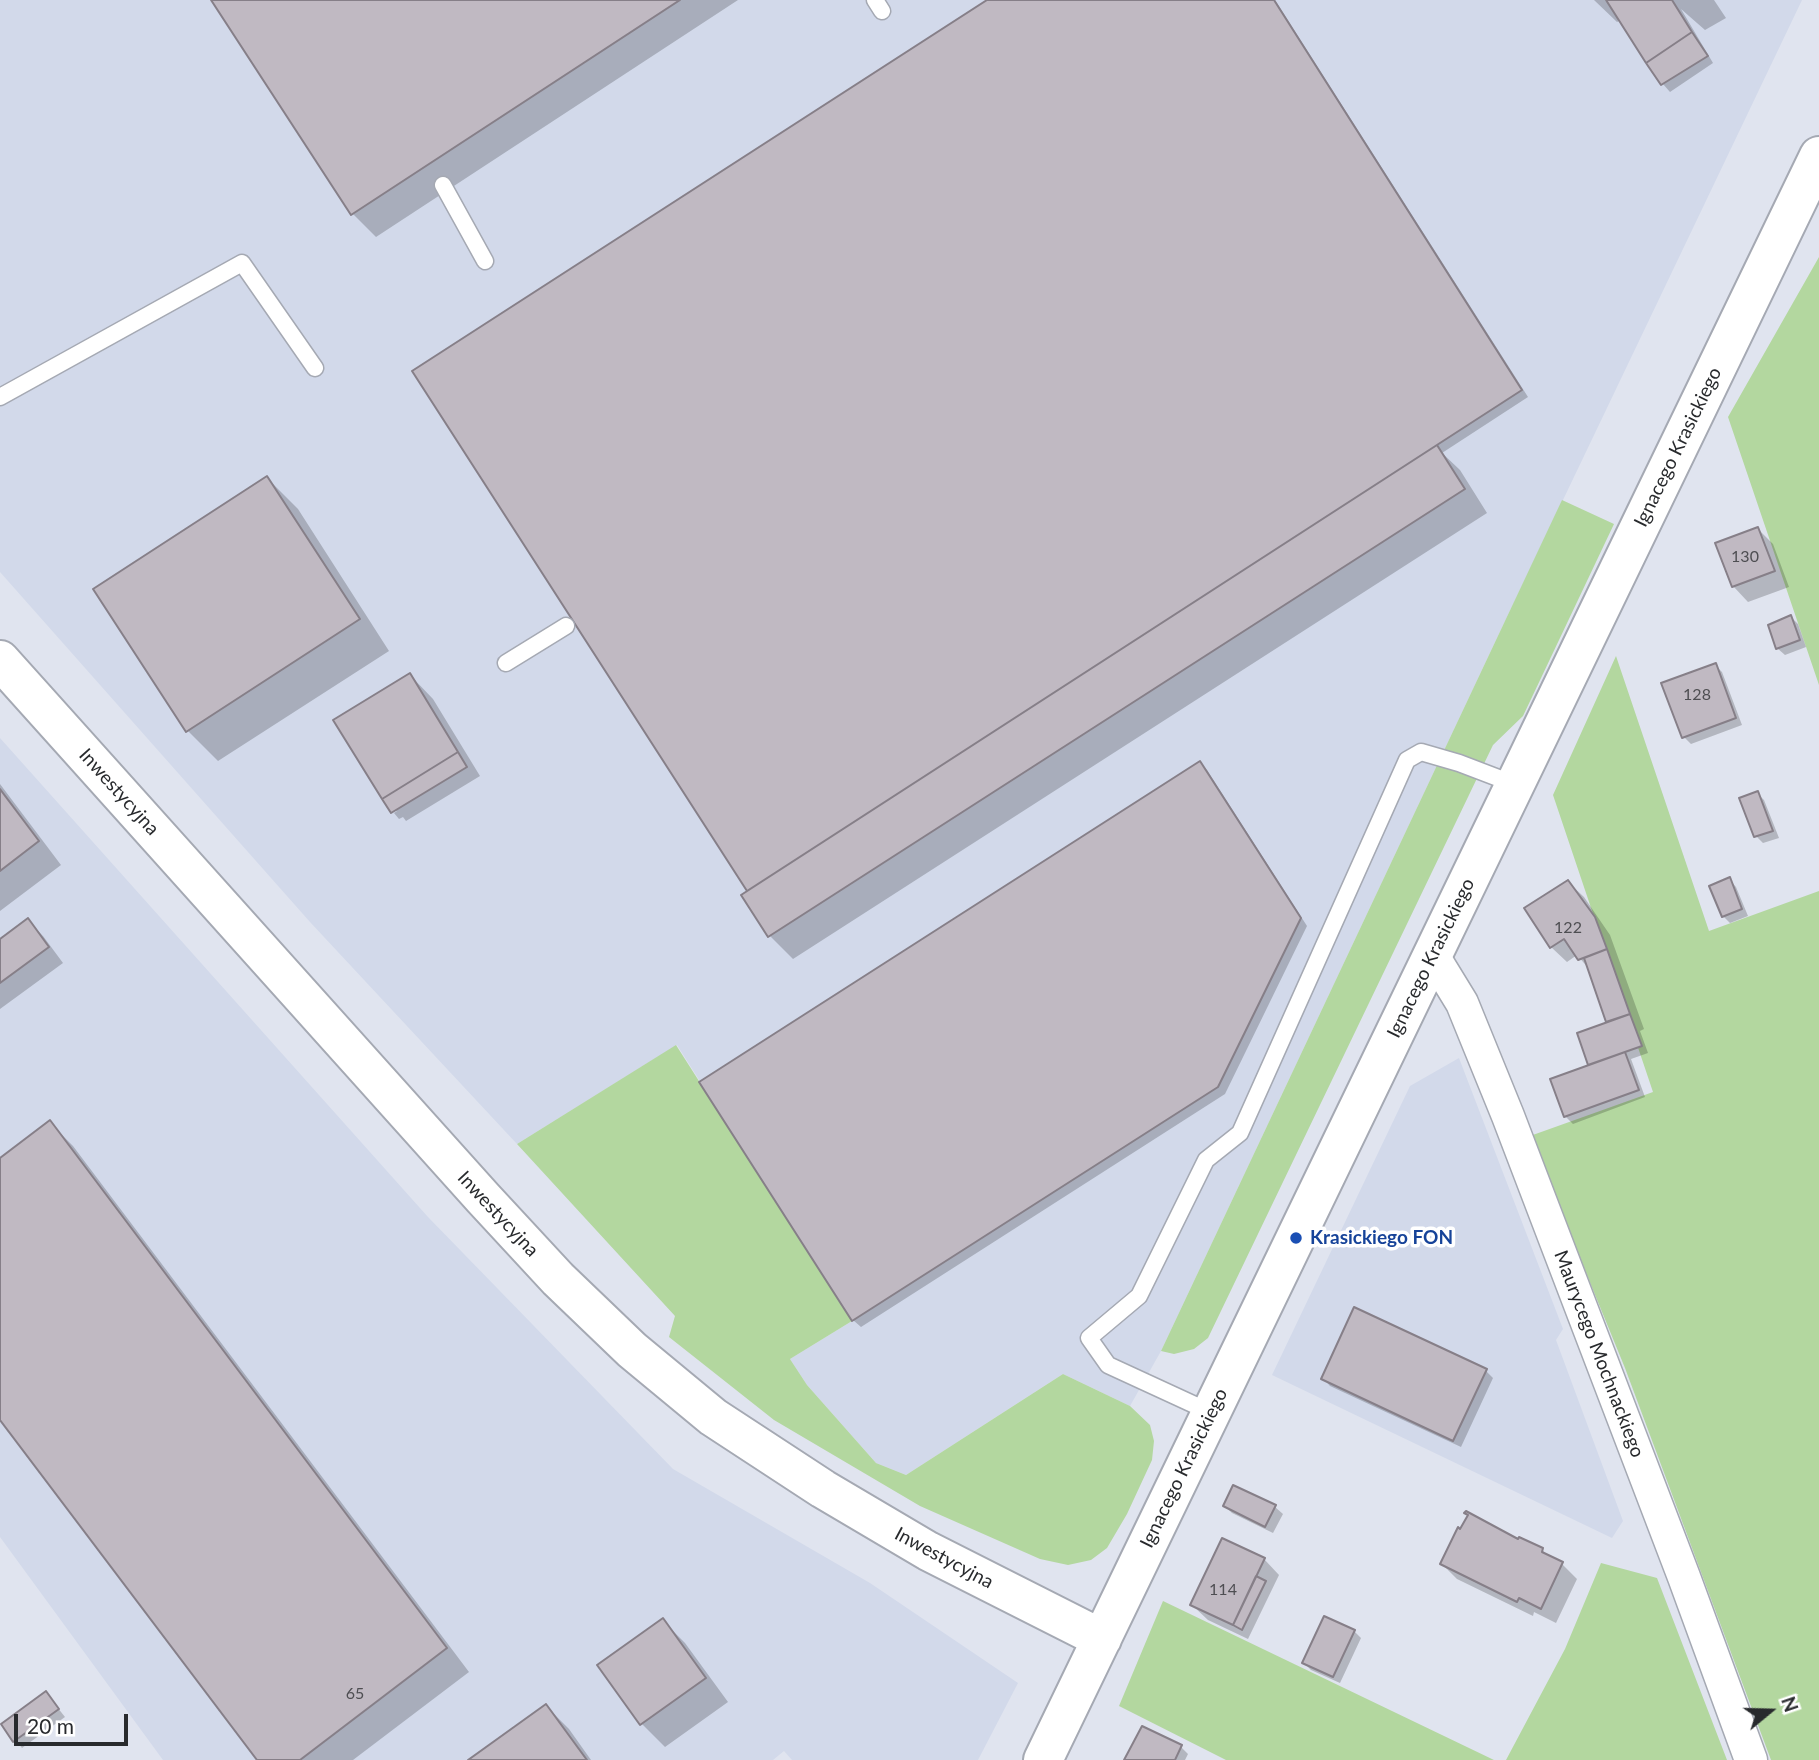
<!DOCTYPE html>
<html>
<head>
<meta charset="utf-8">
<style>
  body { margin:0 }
  #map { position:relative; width:1819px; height:1760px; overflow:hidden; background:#e0e4ef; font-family:Lato,sans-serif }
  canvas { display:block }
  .north { position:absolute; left:1735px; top:1676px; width:70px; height:70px; -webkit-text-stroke:5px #fff; paint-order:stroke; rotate:71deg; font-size:19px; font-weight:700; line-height:28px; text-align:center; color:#282a2d }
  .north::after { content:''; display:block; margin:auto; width:24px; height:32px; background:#282a2d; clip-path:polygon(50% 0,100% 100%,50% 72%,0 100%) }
  .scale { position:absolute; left:14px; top:1714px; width:114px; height:32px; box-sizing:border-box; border:4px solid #282a2d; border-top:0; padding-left:9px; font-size:21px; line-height:24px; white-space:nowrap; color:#282a2d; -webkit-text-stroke:5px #fff; paint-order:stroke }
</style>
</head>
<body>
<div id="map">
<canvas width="1819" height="1760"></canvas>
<div class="north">N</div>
<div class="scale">20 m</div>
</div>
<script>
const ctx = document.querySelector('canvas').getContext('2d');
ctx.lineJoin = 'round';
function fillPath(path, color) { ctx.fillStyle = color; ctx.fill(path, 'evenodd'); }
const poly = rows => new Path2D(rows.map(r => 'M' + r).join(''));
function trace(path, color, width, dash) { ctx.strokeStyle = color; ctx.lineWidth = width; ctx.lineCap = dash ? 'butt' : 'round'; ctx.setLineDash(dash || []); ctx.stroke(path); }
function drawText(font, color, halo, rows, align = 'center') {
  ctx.font = font + ' Lato,sans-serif'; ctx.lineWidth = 7; ctx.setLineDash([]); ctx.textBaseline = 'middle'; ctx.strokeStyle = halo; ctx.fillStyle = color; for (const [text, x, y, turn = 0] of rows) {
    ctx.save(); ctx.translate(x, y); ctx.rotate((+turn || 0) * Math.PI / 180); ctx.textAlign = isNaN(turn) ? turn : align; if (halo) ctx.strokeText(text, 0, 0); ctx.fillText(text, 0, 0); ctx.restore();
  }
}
fillPath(poly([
  [0,0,1802,0,1497,638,1161,1351,1130,1406,1063,1374,906,1475,876,1463,807,1385,790,1359,852,1321,677,1045,517,1144,310,922,0,572],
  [0,738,428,1217,673,1469,870,1583,1018,1683,978,1760,792,1760,784,1751,773,1760,163,1760,0,1537],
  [1459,1058,1563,1329,1556,1340,1623,1521,1612,1538,1272,1375,1410,1086]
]), '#d2d9ea');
fillPath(poly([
  [1819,257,1819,685,1728,417],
  [1562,500,1614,524,1523,716,1493,745,1208,1338,1194,1349,1174,1354,1161,1351],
  [1616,656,1709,931,1819,891,1819,1760,1771,1760,1625,1368,1530,1136,1653,1092,1553,795],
  [676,1045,852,1321,790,1359,807,1385,876,1463,906,1475,1063,1374,1130,1406,1150,1425,1154,1441,1152,1460,1127,1514,1107,1548,1091,1560,1068,1565,1040,1559,920,1506,774,1420,669,1337,675,1316,517,1144],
  [1601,1563,1657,1578,1727,1760,1506,1760,1565,1649],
  [1163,1601,1494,1760,1226,1760,1119,1706]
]), '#b3d79f');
fillPath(poly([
  [213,0,738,0,376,237,353,214],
  [991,0,1275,0,1528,397,1442,453,1460,470,1487,513,793,959,770,936,750,891,415,372],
  [1594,0,1714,0,1726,18,1705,30,1681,9,1713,63,1670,92,1663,84,1621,20,1617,22],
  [267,478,298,509,389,651,218,761,188,731,96,589],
  [1758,529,1773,544,1789,587,1748,602,1733,586],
  [1791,617,1798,624,1806,647,1785,655,1777,648],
  [1715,665,1722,672,1742,725,1691,744,1684,737],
  [410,675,433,699,480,776,406,821,403,817,399,819,394,813,397,811,394,809],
  [1200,763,1207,770,1307,926,1225,1094,861,1327,853,1320,702,1082],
  [0,784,61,865,0,911],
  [1757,793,1764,800,1779,838,1763,843,1756,836],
  [1729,879,1736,887,1748,916,1730,923,1723,916],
  [1568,882,1584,897,1610,935,1644,1029,1640,1031,1648,1053,1631,1059,1645,1097,1573,1124,1566,1117,1552,1080,1591,1066,1580,1034,1610,1023,1590,970,1577,955,1567,962,1551,947],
  [28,921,43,936,63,963,0,1009,0,941],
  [50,1123,73,1146,469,1672,353,1760,259,1760,0,1417,0,1160],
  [1486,1371,1493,1378,1461,1447,1330,1386,1323,1378],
  [1234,1487,1275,1507,1283,1514,1273,1533,1232,1513,1225,1506],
  [1519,1542,1542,1550,1550,1558,1562,1564,1577,1579,1556,1623,1534,1612,1533,1616,1457,1579,1442,1564],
  [1264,1559,1279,1575,1248,1639,1208,1620,1192,1605],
  [662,1620,685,1643,728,1702,665,1747,642,1724,599,1665],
  [1354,1631,1361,1638,1340,1683,1311,1670,1304,1663],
  [46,1693,65,1717,22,1748,3,1724],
  [546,1706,569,1729,591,1760,471,1760],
  [1181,1747,1188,1754,1185,1760,1126,1760]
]), '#0003');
const building = poly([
  [211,0,680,0,351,215,211,0],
  [987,0,1274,0,1522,390,747,891,412,371,987,0],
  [1606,0,1672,0,1692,32,1646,63,1606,0],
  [1692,32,1708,56,1661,85,1646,63,1692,32],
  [1437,445,1465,489,768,937,741,895,1437,445],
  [267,476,360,619,186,732,93,589,267,476],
  [1758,527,1775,571,1732,587,1715,543,1758,527],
  [1791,615,1800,640,1776,649,1768,625,1791,615],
  [1716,663,1736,718,1682,738,1661,683,1716,663],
  [410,673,458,752,382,799,333,720,410,673],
  [458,752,467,767,391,813,382,799,458,752],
  [1200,761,1301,918,1218,1087,852,1321,699,1082,1200,761],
  [0,789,39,841,0,871,0,789],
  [1758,791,1773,831,1754,837,1739,798,1758,791],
  [1730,877,1742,909,1722,917,1709,886,1730,877],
  [1568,880,1595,917,1607,949,1578,960,1564,939,1550,948,1524,908,1568,880],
  [28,918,49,947,0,983,0,939,28,918],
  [1607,949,1630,1014,1606,1022,1584,958,1607,949],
  [1630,1014,1642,1046,1588,1065,1577,1033,1630,1014],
  [1625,1052,1639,1090,1564,1117,1550,1079,1625,1052],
  [50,1120,447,1648,300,1760,257,1760,0,1420,0,1158,50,1120],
  [1354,1307,1487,1369,1453,1441,1321,1379,1354,1307],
  [1233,1485,1276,1505,1265,1527,1223,1506,1233,1485],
  [1466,1511,1518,1539,1519,1537,1543,1548,1542,1552,1563,1562,1541,1609,1519,1598,1517,1602,1440,1564,1458,1527,1460,1529,1468,1515,1464,1513,1466,1511],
  [1222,1538,1265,1558,1233,1625,1190,1605,1222,1538],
  [1256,1576,1266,1581,1242,1630,1233,1625,1256,1576],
  [1324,1616,1355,1630,1333,1677,1302,1663,1324,1616],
  [663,1618,706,1678,640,1725,597,1665,663,1618],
  [46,1691,59,1709,13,1742,1,1724,46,1691],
  [546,1704,587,1760,468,1760,546,1704],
  [1142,1726,1182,1745,1175,1760,1124,1760,1142,1726]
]);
fillPath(building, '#c0b9c2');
trace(building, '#867f88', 2);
const lane = poly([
  [875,0,882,11],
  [443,185,485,261],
  [0,397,242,263,315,368],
  [506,663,566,626],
  [1210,1412,1108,1365,1089,1338,1139,1296,1206,1160,1240,1133,1407,760,1421,752,1459,763,1514,784]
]);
const street = poly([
  [1432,954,1462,1003,1508,1116,1684,1577,1751,1760]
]);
const secondary = poly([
  [0,660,483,1198,558,1279,632,1350,713,1417,823,1489,928,1551,1102,1639],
  [1043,1760,1819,156]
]);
trace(lane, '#a5a9b3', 19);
trace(street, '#a5a9b3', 35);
trace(secondary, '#a5a9b3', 42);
trace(lane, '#fff', 16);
trace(street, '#fff', 32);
trace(secondary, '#fff', 38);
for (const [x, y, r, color] of [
  [1296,1238,7,"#1a4fb4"]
]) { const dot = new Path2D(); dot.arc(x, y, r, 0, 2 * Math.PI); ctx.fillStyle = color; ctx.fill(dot); trace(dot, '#fff', 2.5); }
drawText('16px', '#4e4e52', null, [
  ["130",1745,557],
  ["128",1697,695],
  ["122",1568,928],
  ["114",1223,1590],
  ["65",355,1694]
]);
drawText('19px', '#282a2d', '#fff', [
  ["Ignacego Krasickiego",1678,447,-64],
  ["Inwestycyjna",119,792,48],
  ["Ignacego Krasickiego",1431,958,-64],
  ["Inwestycyjna",498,1214,47],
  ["Maurycego Mochnackiego",1599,1354,69],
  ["Ignacego Krasickiego",1184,1468,-64],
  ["Inwestycyjna",944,1558,28]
]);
drawText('bold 19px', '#164399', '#fff', [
  ["Krasickiego FON",1310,1238]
], 'left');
</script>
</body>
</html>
